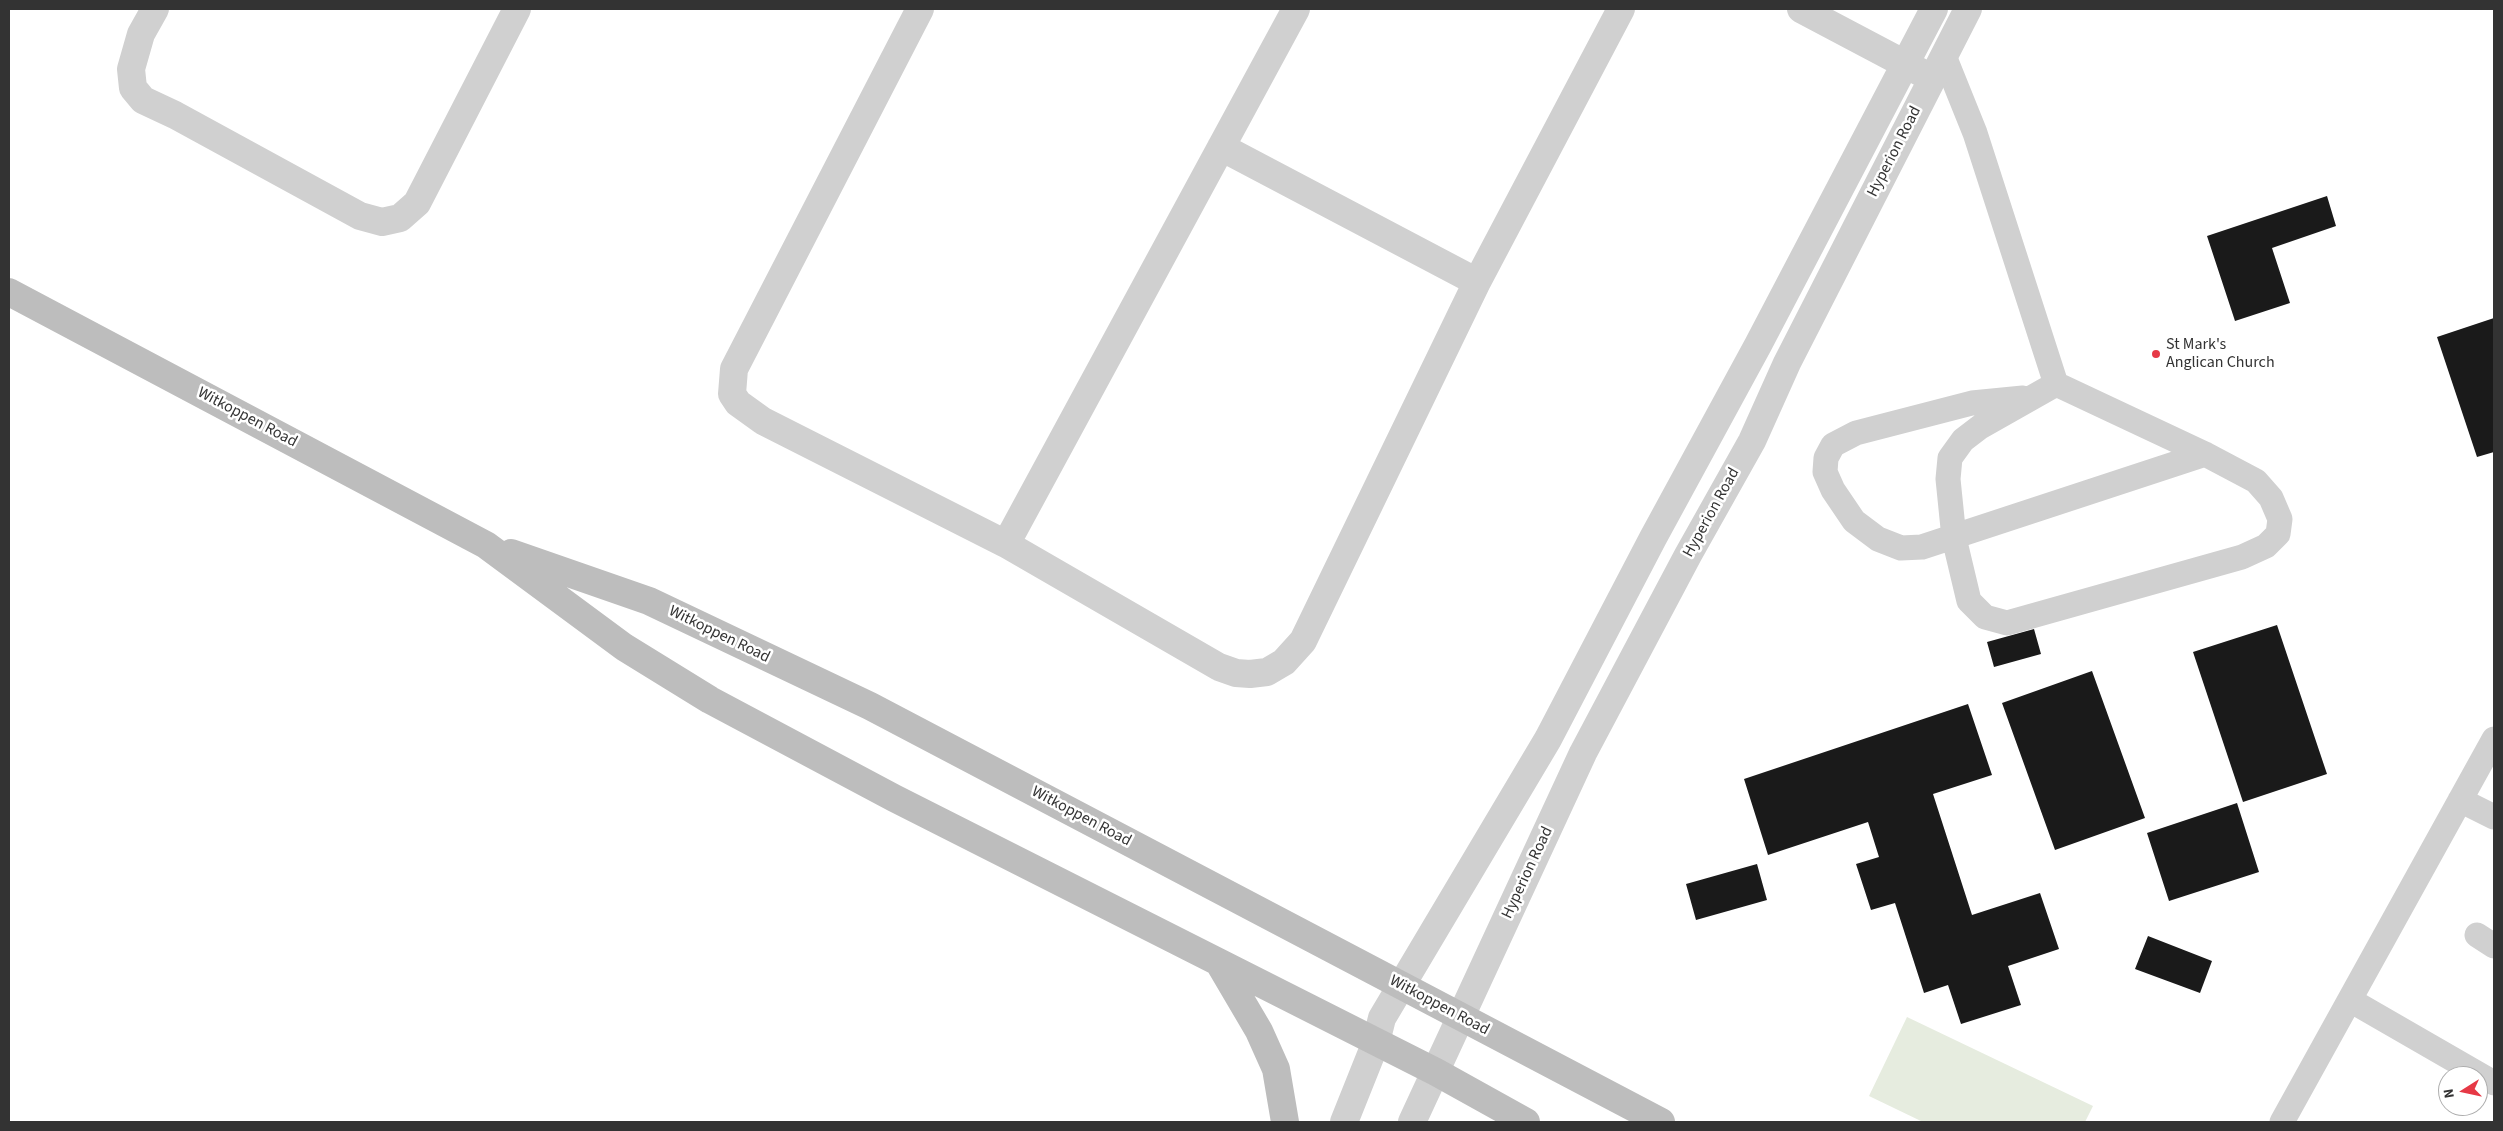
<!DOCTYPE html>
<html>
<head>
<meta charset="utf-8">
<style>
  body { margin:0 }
  #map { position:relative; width:2503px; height:1131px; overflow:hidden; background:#fff; font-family:"Source Sans 3",sans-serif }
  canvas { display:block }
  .frame { position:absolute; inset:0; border:10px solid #333; pointer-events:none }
  .north { position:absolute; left:2438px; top:1066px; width:50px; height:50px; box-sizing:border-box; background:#fff; border:1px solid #adadad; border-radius:50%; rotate:260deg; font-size:14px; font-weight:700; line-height:20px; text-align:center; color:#333 }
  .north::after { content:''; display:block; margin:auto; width:18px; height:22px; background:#e63946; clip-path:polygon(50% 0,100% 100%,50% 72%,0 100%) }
</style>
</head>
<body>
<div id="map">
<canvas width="2503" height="1131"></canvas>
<div class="frame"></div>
<div class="north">N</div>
</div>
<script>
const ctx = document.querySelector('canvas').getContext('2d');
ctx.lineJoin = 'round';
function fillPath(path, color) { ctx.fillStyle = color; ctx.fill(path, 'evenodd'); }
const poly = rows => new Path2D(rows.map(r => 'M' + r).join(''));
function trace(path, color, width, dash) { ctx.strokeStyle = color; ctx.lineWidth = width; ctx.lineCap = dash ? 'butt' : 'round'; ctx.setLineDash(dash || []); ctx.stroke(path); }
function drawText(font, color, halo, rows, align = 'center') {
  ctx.font = font + ' "Source Sans 3",sans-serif'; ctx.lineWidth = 5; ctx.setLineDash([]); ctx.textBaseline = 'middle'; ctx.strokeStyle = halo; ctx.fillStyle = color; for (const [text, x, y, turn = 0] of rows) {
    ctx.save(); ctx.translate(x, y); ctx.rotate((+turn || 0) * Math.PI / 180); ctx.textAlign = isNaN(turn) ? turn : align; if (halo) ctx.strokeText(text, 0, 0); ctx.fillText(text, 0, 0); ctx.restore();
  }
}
fillPath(poly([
  [1907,1017,2093,1106,2085,1122,1923,1122,1869,1096]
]), '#e6ecdf');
fillPath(poly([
  [2327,196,2336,226,2272,248,2290,303,2235,321,2207,236],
  [2494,318,2494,452,2477,457,2437,337],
  [2277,625,2327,774,2243,802,2193,652],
  [2034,629,2041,654,1994,667,1987,642],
  [2092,671,2145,818,2055,850,2002,703],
  [1968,704,1992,775,1933,794,1972,915,2040,893,2059,949,2008,966,2021,1005,1961,1024,1948,985,1924,993,1895,903,1871,910,1856,864,1879,857,1868,822,1768,855,1744,779],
  [2237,803,2259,872,2169,901,2147,833],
  [1757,864,1767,900,1696,920,1686,884],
  [2148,936,2212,961,2200,993,2135,969]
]), '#1a1a1a');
trace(poly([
  [1944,56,1975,133,2056,384,2205,454,2256,481,2271,498,2280,519,2278,534,2266,546,2242,557,2007,623,1985,617,1969,601,1954,538,1948,479,1950,458,1963,440,1980,427,2056,384],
  [2023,398,1972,403,1856,433,1833,445,1826,458,1825,472,1833,490,1854,521,1878,539,1901,548,1922,547,2205,454],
  [2460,800,2494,817],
  [2477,935,2494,946],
  [2350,1000,2494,1083],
  [2282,1122,2494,739]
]), '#d0d0d0', 25);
trace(poly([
  [155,9,141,34,131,69,133,88,143,100,175,115,360,216,382,222,400,218,417,203,517,9],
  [920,9,734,369,732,394,738,403,763,421,1006,544,1219,667,1236,673,1250,674,1267,672,1284,662,1303,641,1477,282,1621,9],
  [1801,9,1922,73],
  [1221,147,1477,282],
  [1006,544,1296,9],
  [1344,1122,1376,1042,1382,1018,1548,739,1653,538,1758,345,1934,9],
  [1412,1122,1583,753,1688,555,1752,441,1787,363,1968,9]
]), '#d0d0d0', 28);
trace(poly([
  [9,292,486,545,624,647,710,700,894,798,1436,1072,1526,1122],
  [511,553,649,601,870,706,1661,1122],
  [1219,963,1259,1031,1276,1069,1285,1122]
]), '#bdbdbd', 28);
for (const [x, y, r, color] of [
  [2156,354,5,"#e63946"]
]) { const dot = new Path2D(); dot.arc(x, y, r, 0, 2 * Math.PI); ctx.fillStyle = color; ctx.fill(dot); trace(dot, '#fff', 2); }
drawText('16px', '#333', '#fff', [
  ["Hyperion Road",1895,152,-63],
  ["Witkoppen Road",247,418,28],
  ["Hyperion Road",1712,513,-61],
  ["Witkoppen Road",719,635,26],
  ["Witkoppen Road",1081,817,28],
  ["Hyperion Road",1528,873,-65],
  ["Witkoppen Road",1439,1006,28]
]);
drawText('16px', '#333', '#fff', [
  ["St Mark's",2166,345],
  ["Anglican Church",2166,363]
], 'left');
</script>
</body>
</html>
